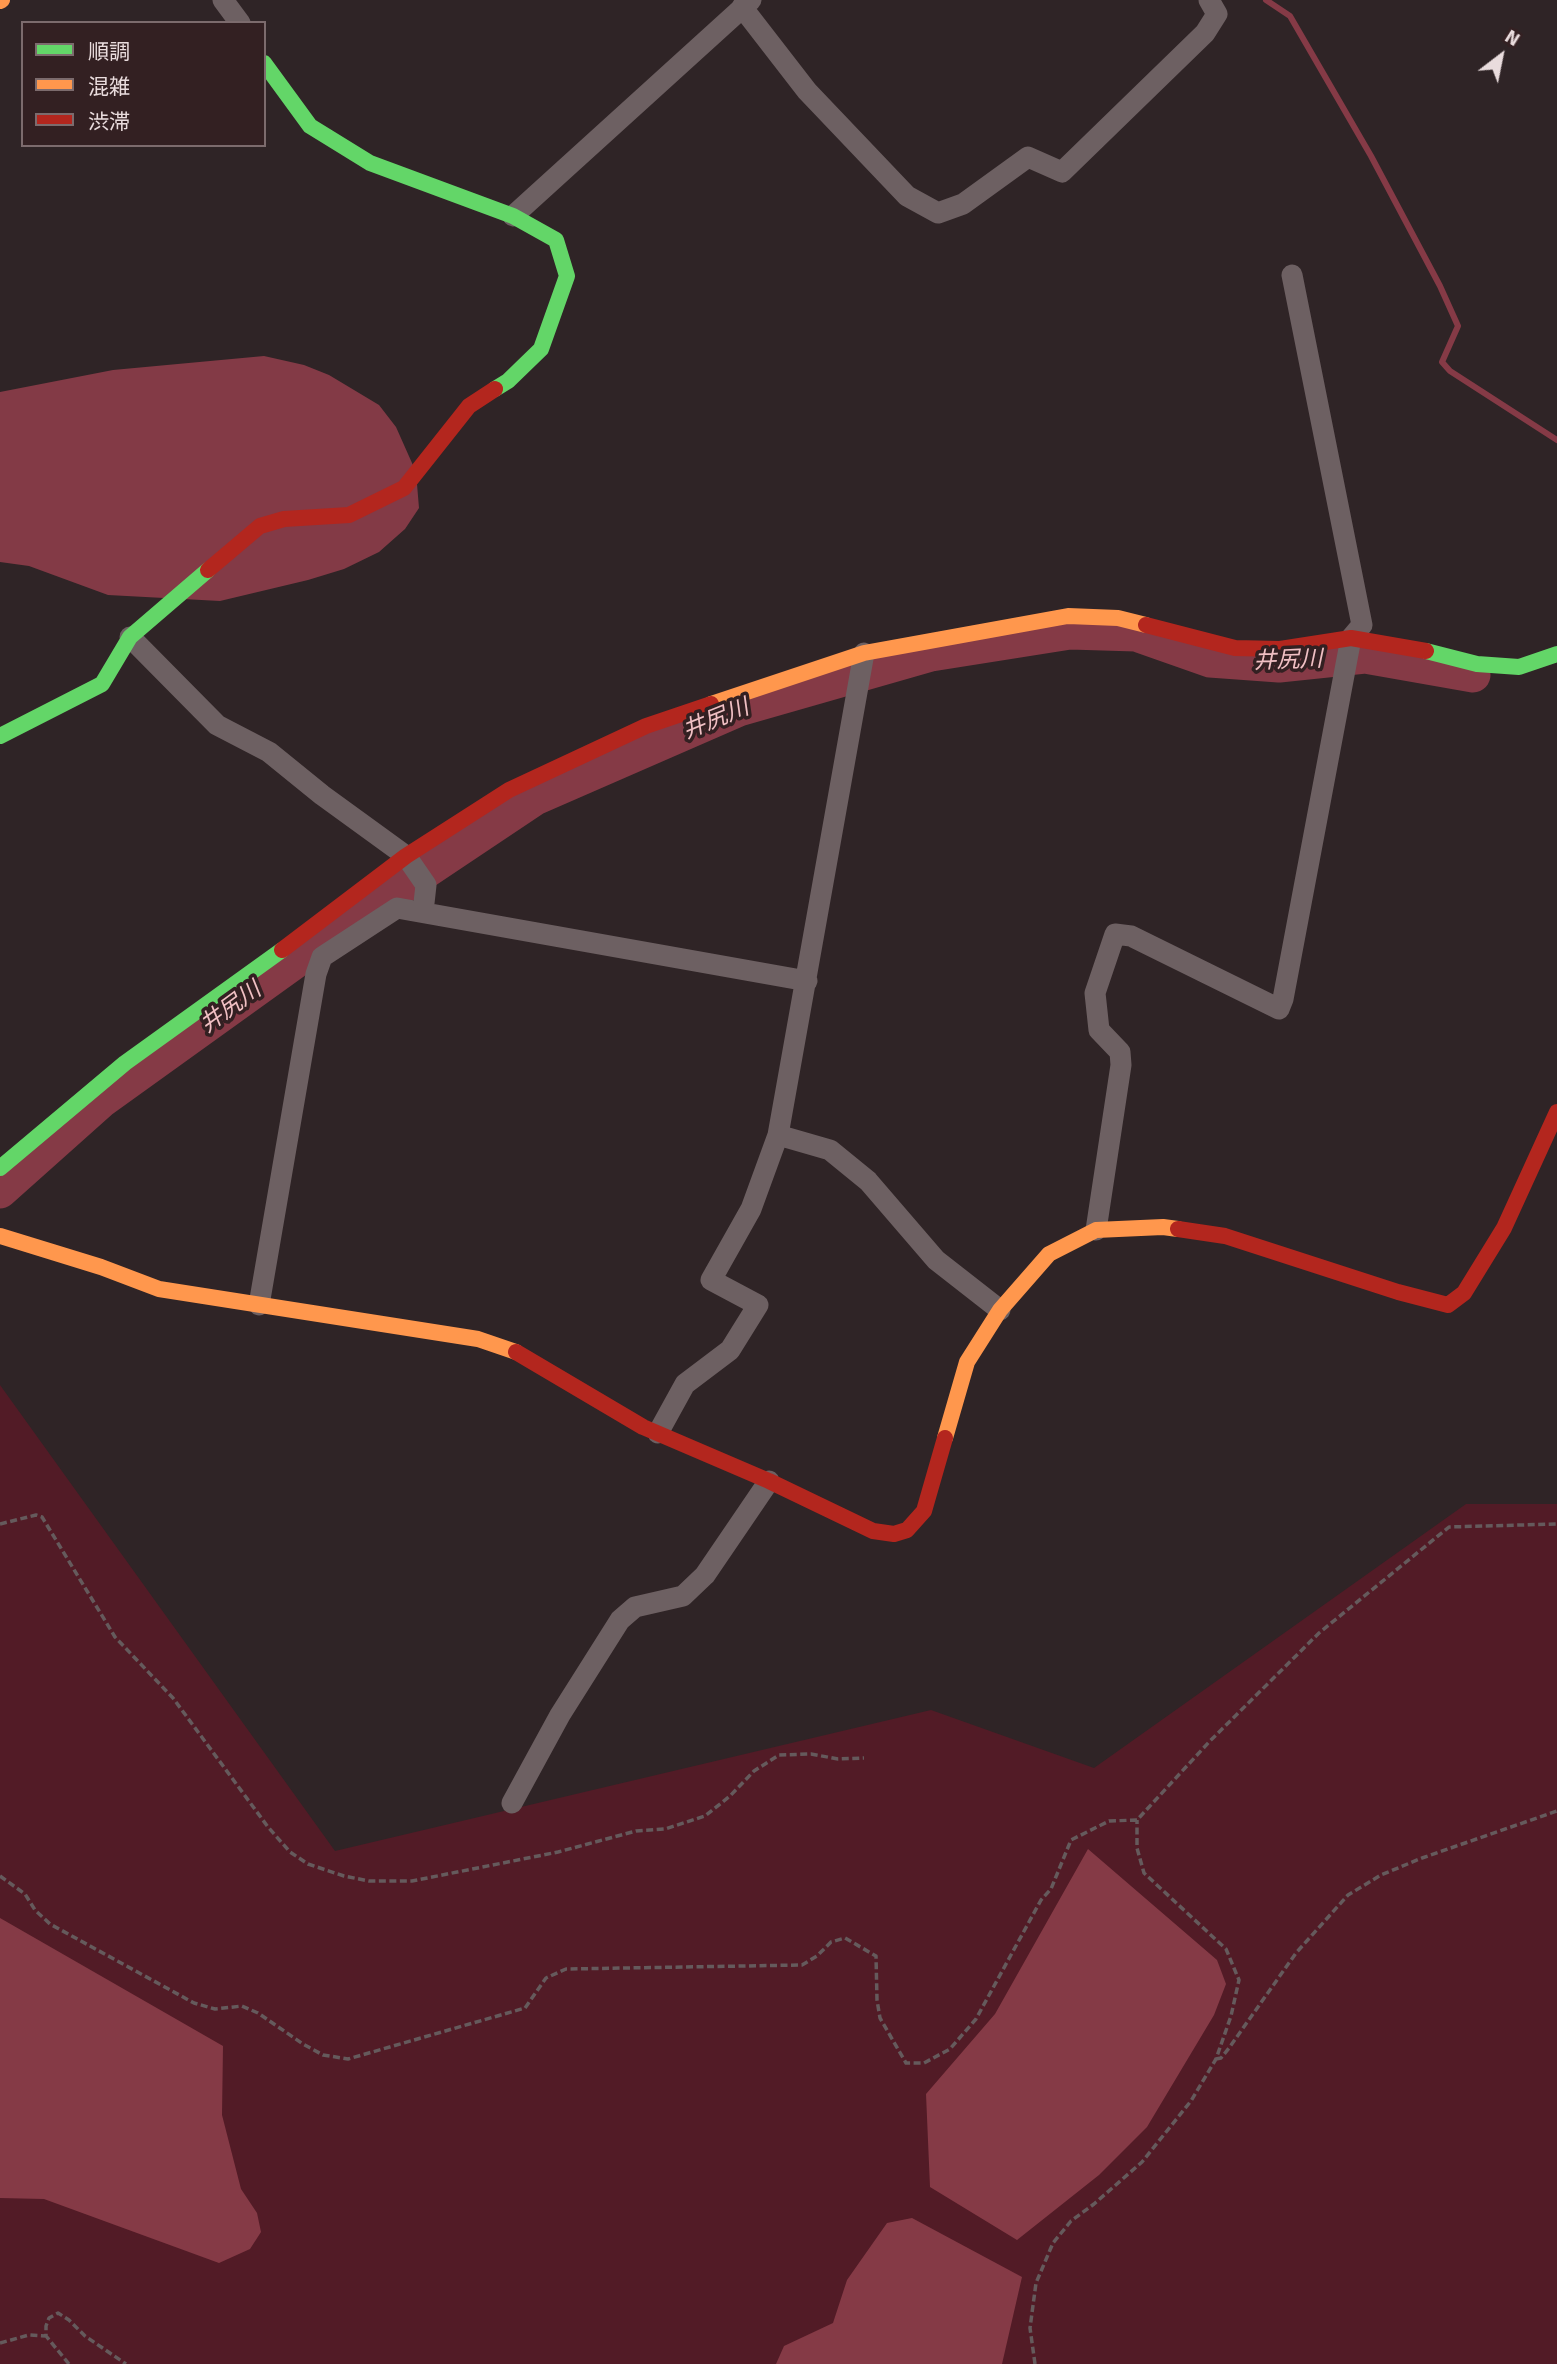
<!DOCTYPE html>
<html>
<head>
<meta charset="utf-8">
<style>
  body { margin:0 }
  #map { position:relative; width:1557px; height:2364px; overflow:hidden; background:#2f2426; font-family:Signika,"Noto Sans JP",sans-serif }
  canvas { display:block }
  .legend { position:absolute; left:21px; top:21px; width:245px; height:126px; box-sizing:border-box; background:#332022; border:2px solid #7c6b6d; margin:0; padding:9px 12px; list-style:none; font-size:21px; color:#e9dcdd }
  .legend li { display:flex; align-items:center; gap:14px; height:35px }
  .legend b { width:35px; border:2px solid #7c6b6d }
  .north { position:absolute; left:1466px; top:21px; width:70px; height:70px; -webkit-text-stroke:5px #332022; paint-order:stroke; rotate:32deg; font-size:19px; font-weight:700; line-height:28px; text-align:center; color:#e9dcdd }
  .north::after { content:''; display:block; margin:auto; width:24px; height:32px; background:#e9dcdd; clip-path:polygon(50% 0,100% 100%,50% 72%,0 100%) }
</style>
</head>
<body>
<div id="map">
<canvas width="1557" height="2364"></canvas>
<ul class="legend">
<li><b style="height:9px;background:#63d668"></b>順調</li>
<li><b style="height:9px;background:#ff974d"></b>混雑</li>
<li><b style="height:9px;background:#b3261e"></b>渋滞</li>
</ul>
<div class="north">N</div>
</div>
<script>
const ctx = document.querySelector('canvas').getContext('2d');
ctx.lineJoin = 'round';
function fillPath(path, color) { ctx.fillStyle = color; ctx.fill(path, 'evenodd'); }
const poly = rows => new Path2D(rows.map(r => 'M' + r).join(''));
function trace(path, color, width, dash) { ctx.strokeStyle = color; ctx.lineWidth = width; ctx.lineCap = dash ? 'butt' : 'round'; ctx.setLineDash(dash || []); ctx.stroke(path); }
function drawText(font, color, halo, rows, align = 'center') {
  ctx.font = font + ' Signika,"Noto Sans JP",sans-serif'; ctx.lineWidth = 7; ctx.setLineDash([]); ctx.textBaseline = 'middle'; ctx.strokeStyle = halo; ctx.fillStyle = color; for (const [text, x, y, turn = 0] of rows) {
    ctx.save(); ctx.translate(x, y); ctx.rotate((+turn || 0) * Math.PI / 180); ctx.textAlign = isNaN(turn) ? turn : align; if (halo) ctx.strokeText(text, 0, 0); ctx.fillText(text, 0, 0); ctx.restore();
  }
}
fillPath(poly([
  [0,1385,335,1851,931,1710,1094,1768,1466,1504,1557,1504,1557,2364,0,2364]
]), '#521b26');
fillPath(poly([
  [264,356,304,365,329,375,379,405,396,427,416,472,419,508,405,529,379,552,344,569,308,580,220,601,108,595,29,566,0,562,0,392,113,370]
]), '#833a46');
fillPath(poly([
  [1088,1849,1217,1960,1226,1984,1214,2015,1147,2127,1099,2175,1017,2240,930,2187,926,2094,995,2014],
  [0,1918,223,2046,222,2115,241,2189,257,2213,261,2232,250,2249,219,2263,44,2199,0,2198],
  [912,2218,1022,2277,1002,2364,776,2364,784,2346,833,2323,847,2280,887,2223]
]), '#853a46');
trace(poly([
  [1266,0,1290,16,1371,156,1440,286,1458,326,1442,362,1450,371,1557,440]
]), '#853a46', 6);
trace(poly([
  [0,1191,102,1100,351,921,535,798,739,709,931,654,1070,632,1136,634,1210,660,1279,665,1365,656,1473,675]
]), '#853a46', 35);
trace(poly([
  [0,1524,36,1515,42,1517,115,1637,173,1698,268,1827,290,1852,308,1864,344,1876,369,1881,412,1881,558,1852,636,1831,665,1829,705,1816,730,1796,754,1771,779,1755,811,1754,838,1759,864,1758],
  [0,1876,25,1894,35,1910,50,1924,194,2003,215,2009,242,2006,258,2013,303,2044,323,2055,348,2059,525,2008,546,1978,566,1969,802,1965,817,1956,831,1942,845,1938,876,1956,877,2000,880,2018,906,2063,924,2063,950,2049,976,2019,1041,1900,1051,1889,1071,1840,1109,1821,1137,1820,1210,1741,1319,1633,1449,1527,1557,1524],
  [1216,2059,1221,2058,1229,2048,1296,1953,1348,1895,1381,1875,1422,1858,1557,1811],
  [0,2343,29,2335,46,2336],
  [69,2364,46,2336,46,2326,49,2318,58,2313,69,2320,85,2336,126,2364],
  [1035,2364,1030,2328,1036,2283,1053,2243,1071,2221,1094,2204,1142,2162,1191,2101,1216,2059,1231,2016,1239,1980,1226,1949,1144,1873,1137,1848,1137,1820]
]), '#655a5c', 3.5, [7, 3.5]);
trace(poly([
  [223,0,240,23],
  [742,7,807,91,907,196,938,213,963,204,1028,157,1062,172,1205,33,1217,14,1209,0],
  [513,216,751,0],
  [130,637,217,725,269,752,322,795,406,856,426,885,423,912],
  [778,1135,830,1150,868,1181,936,1260,1000,1310],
  [1096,1230,1121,1065,1120,1052,1099,1030,1095,993,1115,934,1131,936,1279,1009,1283,999,1351,638,1362,625,1292,275],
  [259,1305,316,974,322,957,397,908,807,981],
  [658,1433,685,1384,730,1350,758,1305,711,1280,751,1209,778,1135,864,653],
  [512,1803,560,1715,620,1620,635,1607,683,1596,705,1575,769,1481]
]), '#6d6062', 21);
trace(poly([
  [264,63,310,126,370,163,513,216,556,240,567,276,541,349,508,381,495,389],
  [1426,651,1477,664,1519,667,1557,654],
  [0,736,102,684,130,637,208,570],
  [0,1168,125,1063,282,950]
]), '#63d668', 16);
trace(poly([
  [0,1,2,0],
  [711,704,864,653,1068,616,1118,618,1146,625],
  [0,1236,101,1267,159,1289,478,1339,516,1352],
  [945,1438,967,1362,1000,1310,1049,1254,1096,1230,1163,1227,1178,1229]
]), '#ff974d', 16);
trace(poly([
  [208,570,260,526,284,519,349,515,404,488,469,406,495,389],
  [1146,625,1235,648,1280,649,1351,638,1426,651],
  [282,950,406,856,509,790,646,726,711,704],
  [1178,1229,1225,1236,1398,1292,1448,1305,1464,1293,1504,1228,1557,1112],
  [516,1352,643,1427,769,1481,873,1531,894,1534,907,1530,924,1511,945,1438]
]), '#b3261e', 16);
drawText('italic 23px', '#f1c0c4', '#332022', [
  ["井尻川",1288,661,-2],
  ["井尻川",716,720,-22],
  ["井尻川",231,1008,-36]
]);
</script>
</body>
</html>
